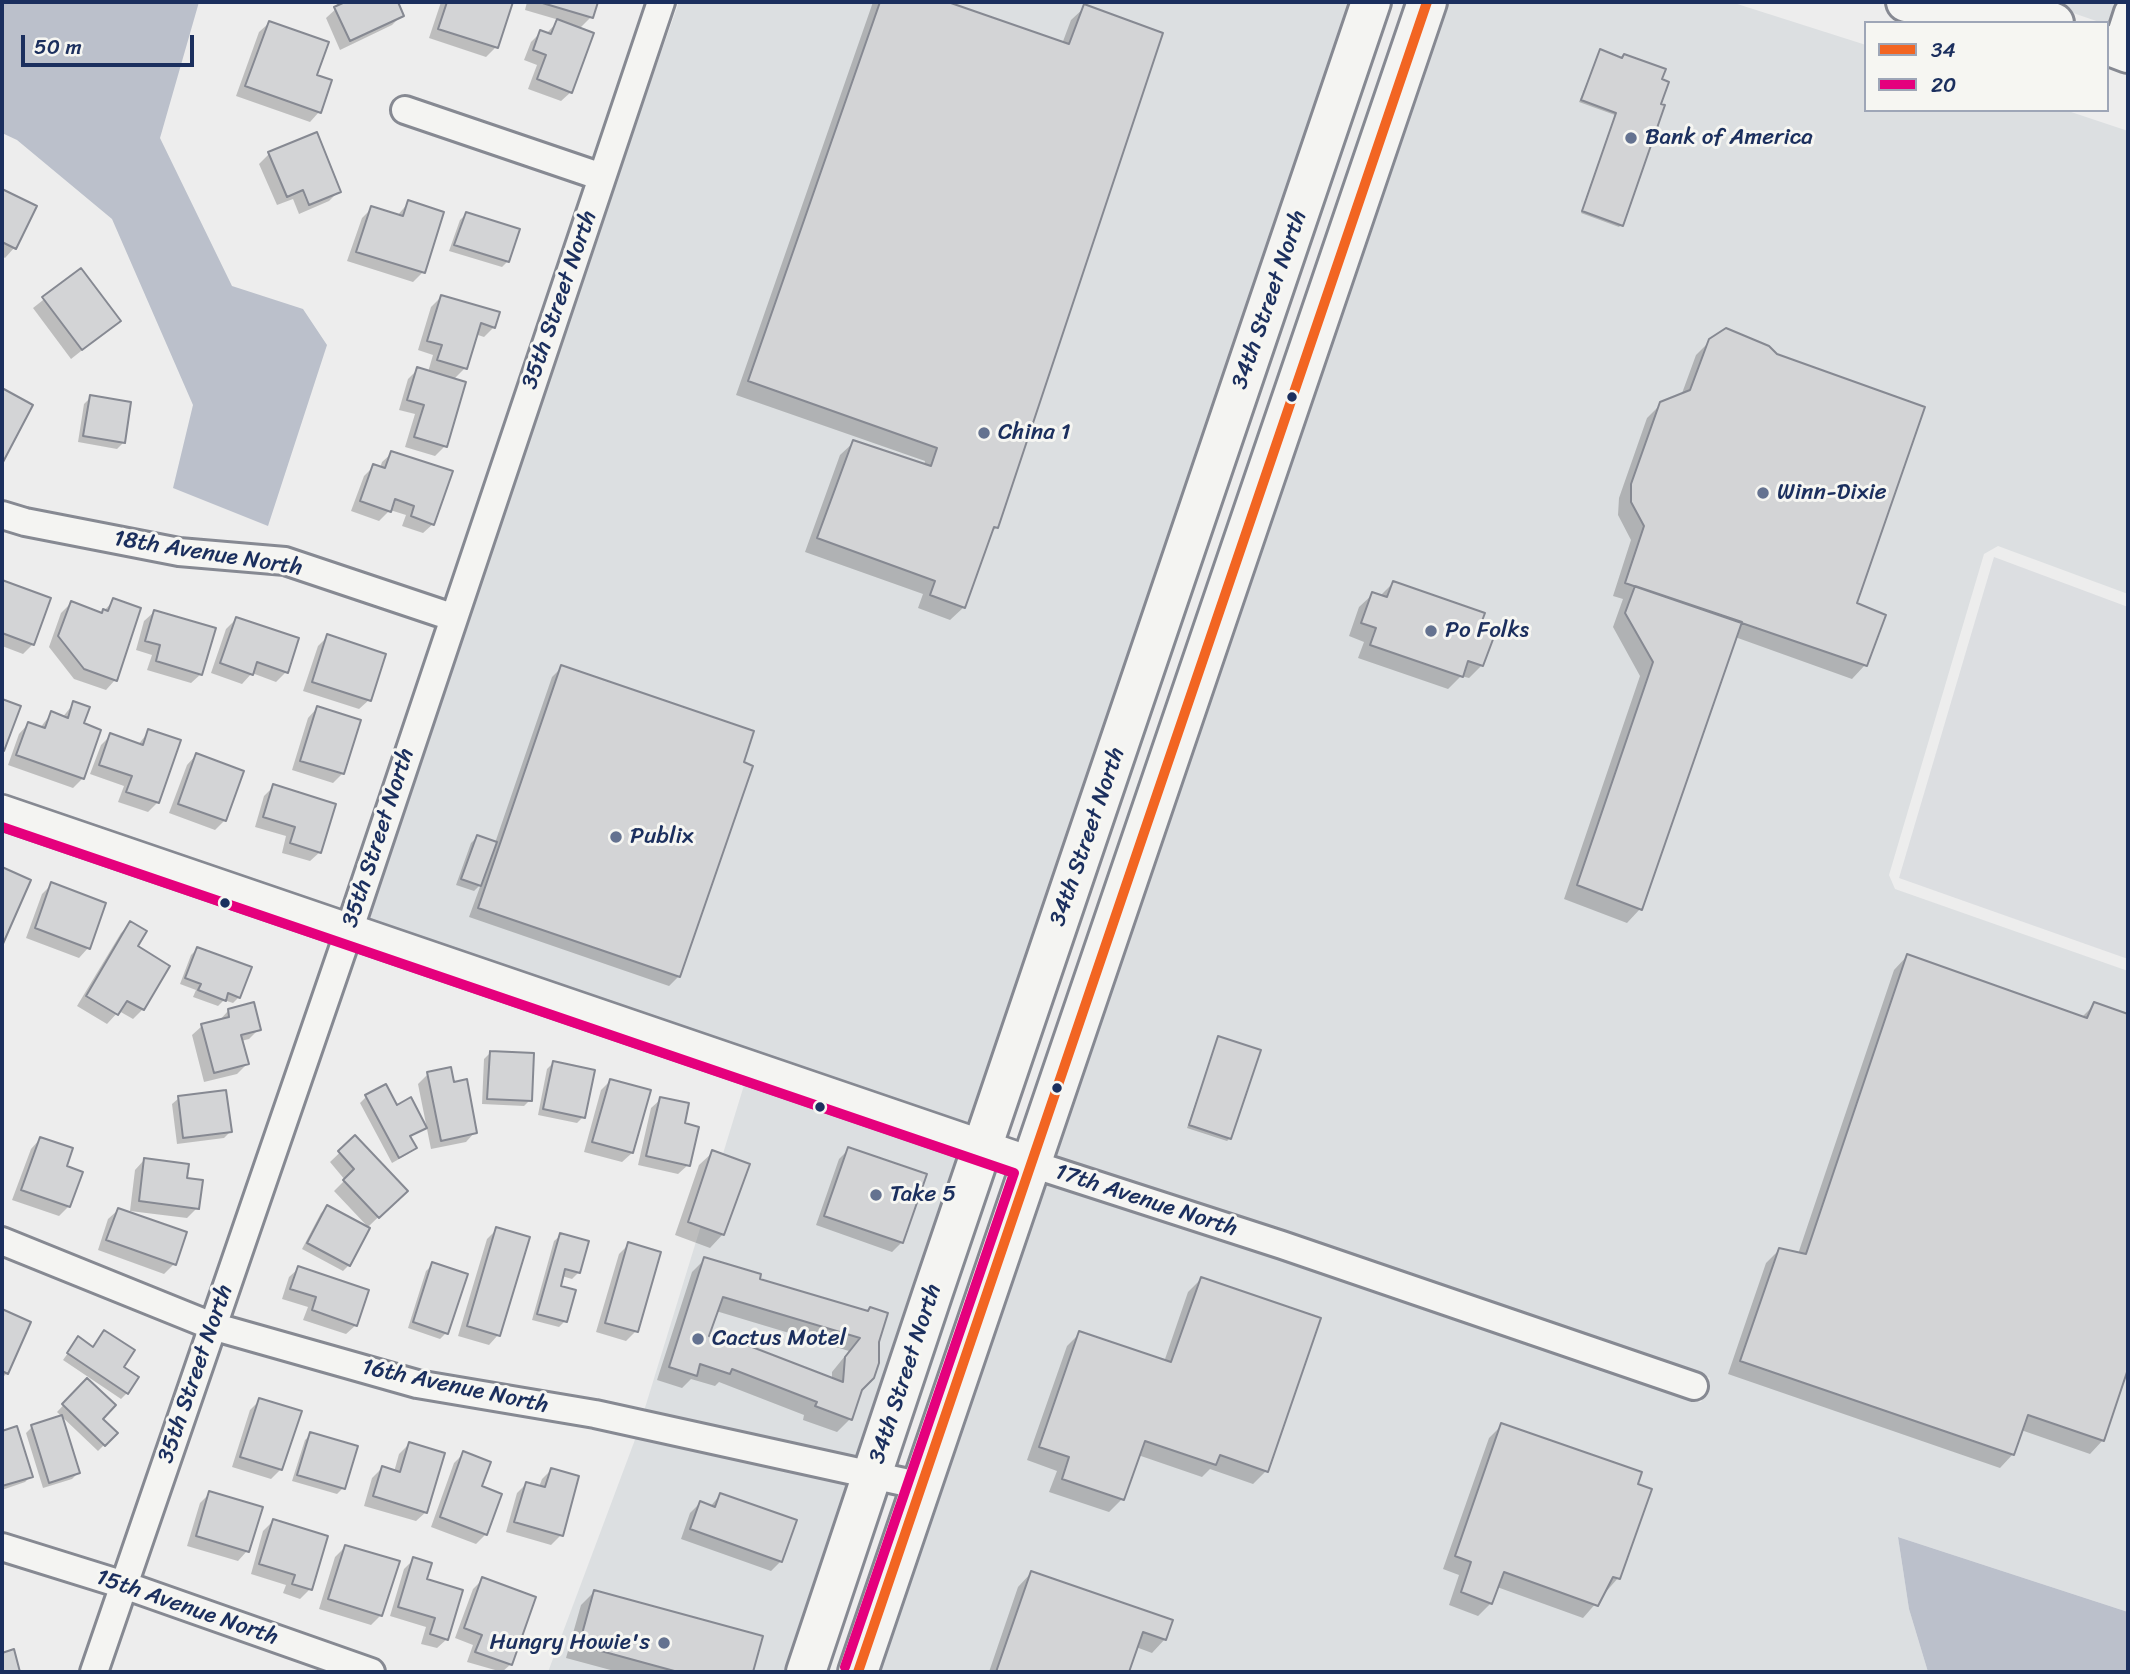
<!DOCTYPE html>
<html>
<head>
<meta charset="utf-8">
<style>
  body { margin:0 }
  #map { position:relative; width:2130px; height:1674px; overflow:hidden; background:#ededed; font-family:Sriracha,sans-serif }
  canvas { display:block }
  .frame { position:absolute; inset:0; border:4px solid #1b2f5e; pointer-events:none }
  .legend { position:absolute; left:1864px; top:21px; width:245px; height:91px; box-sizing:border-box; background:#f6f6f2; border:2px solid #9ea6b7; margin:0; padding:9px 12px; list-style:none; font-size:21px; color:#1b2f5e }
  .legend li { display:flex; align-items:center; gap:14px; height:35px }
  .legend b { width:35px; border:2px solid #9ea6b7 }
  .scale { position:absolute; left:21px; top:35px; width:173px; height:32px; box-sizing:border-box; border:4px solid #1b2f5e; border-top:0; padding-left:9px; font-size:21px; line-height:24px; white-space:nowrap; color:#1b2f5e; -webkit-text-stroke:5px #f6f6f2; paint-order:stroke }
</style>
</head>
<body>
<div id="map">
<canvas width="2130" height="1674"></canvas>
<div class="frame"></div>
<ul class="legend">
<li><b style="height:9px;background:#f26522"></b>34</li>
<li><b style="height:9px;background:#e5007d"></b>20</li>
</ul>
<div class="scale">50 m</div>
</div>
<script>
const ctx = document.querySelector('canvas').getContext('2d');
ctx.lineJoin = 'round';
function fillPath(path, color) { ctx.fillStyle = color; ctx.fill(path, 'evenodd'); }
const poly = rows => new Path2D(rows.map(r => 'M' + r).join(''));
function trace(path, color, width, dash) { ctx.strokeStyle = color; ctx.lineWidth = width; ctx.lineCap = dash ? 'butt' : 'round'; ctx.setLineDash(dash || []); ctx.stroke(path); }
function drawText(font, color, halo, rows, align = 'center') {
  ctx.font = font + ' Sriracha,sans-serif'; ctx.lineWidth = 6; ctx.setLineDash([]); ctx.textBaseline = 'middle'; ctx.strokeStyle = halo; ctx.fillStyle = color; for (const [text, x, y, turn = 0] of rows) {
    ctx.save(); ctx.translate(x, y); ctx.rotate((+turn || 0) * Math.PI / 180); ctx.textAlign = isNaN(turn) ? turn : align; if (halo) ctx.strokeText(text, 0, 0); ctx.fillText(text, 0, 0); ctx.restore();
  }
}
fillPath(poly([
  [679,2,1358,2,975,1131,364,922,570,307],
  [1444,2,1731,2,1866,45,1866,110,2065,110,2128,131,2128,594,1998,546,1984,554,1889,875,1895,889,2128,971,2128,1612,1898,1537,1909,1609,1928,1672,874,1672,1039,1181,1278,1258,1701,1402,1710,1378,1287,1232,1048,1155],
  [2041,2,2119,2,2111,26],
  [745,1082,967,1156,863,1459,644,1411],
  [636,1437,854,1485,791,1672,548,1672]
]), '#dcdfe1');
fillPath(poly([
  [1994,557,2128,607,2128,959,1899,878]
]), '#dcdee1');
fillPath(poly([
  [2,2,199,2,160,138,232,286,303,309,327,345,268,526,173,488,193,405,112,219,17,140,2,133],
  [1898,1537,2128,1612,2128,1672,1928,1672,1909,1609]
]), '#bbc0cb');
fillPath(poly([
  [336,2,396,2,402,15,392,25,340,50,326,18,338,7],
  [441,2,511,3,496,47,486,57,429,38],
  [527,2,596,2,591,17,579,29,571,92,561,101,528,89,537,65,524,60,531,42,541,32,546,34,559,20,525,10],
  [873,2,943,2,1062,44,1071,20,1085,7,1160,34,996,528,990,533,964,607,950,620,918,608,923,594,805,552,840,455,854,442,924,466,925,461,736,395],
  [269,23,315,76,330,82,319,112,310,122,236,96,259,32],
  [1600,51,1621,59,1621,225,1619,227,1581,213,1615,115,1579,102],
  [269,154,339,191,329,201,299,214,293,199,277,205,259,164],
  [2,191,35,207,14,248,5,258,2,256],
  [409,202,423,272,413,282,347,261,362,218,372,208,397,216],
  [466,214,508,261,502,267,449,251,460,220],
  [81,270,119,321,71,359,33,308],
  [441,297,494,327,484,337,475,334,465,368,453,380,464,383,445,446,435,456,405,447,415,414,399,410,408,379,418,369,428,372,433,355,418,350,431,307],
  [1710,341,1855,604,1865,665,1852,679,1735,637,1640,909,1627,923,1564,899,1640,676,1613,627,1623,599,1613,596,1631,540,1618,515,1619,498,1647,418,1661,404,1681,396,1696,355],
  [91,397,123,443,117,449,78,442,84,404],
  [392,453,433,524,423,533,402,526,406,515,390,510,379,521,351,511,364,476,374,466,380,468,382,462],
  [2,582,48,599,33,644,23,654,2,646],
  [1393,583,1477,630,1482,665,1469,678,1461,676,1448,689,1358,658,1364,642,1349,636,1359,607,1373,594,1380,596],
  [114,600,115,680,106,690,74,679,49,647,61,613,71,603,101,614],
  [154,612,201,674,191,683,147,670,152,655,136,650,144,621],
  [236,619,286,672,276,682,252,673,242,684,211,673,226,629],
  [328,636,369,700,359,709,303,691,318,646],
  [562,667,679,976,669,986,469,917,481,884,474,891,456,885,471,843,477,837,495,843,552,677],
  [74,703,82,725,83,778,73,788,8,765,19,734,28,724,40,728,51,714,62,718],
  [317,708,343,773,333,783,292,770,308,718],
  [149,731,158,802,148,812,118,802,124,786,90,774,101,745,111,735,138,745],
  [196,755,225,820,215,830,169,813,187,765],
  [274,786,320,852,310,861,282,853,286,836,255,827,264,796],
  [52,884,88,948,79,958,26,938,42,894],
  [131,923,135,947,168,966,143,1009,133,1019,119,1011,107,1024,77,1006,121,933],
  [197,949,239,997,233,1003,224,1000,218,1006,193,997,196,990,180,984,191,955],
  [1907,956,2081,1018,2095,1004,2128,1015,2128,1364,2103,1440,2090,1454,2021,1430,2013,1454,2000,1468,1728,1374,1766,1263,1779,1250,1798,1254,1894,970],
  [228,1011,259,1029,249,1039,241,1041,247,1064,237,1074,204,1082,192,1035,202,1026,218,1022],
  [1218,1038,1230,1138,1227,1141,1187,1128],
  [490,1053,530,1100,524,1106,482,1104,484,1059],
  [553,1063,583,1117,577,1123,538,1115,547,1069],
  [428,1074,475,1132,466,1142,431,1149,418,1084],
  [610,1081,632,1153,622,1162,584,1152,601,1090],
  [366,1097,396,1108,425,1127,409,1138,414,1148,408,1154,392,1163,360,1103],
  [179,1098,230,1132,224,1138,177,1144,172,1104],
  [661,1099,682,1124,688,1165,678,1174,638,1165,651,1108],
  [355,1138,405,1191,368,1227,334,1191,345,1180,330,1162],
  [40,1139,64,1167,69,1206,59,1216,12,1200,31,1149],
  [849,1149,902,1242,892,1252,816,1225,839,1159],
  [713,1152,723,1234,710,1248,675,1235,699,1165],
  [144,1160,185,1180,197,1208,187,1218,130,1211,135,1170],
  [327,1207,349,1265,343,1271,302,1249,321,1213],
  [118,1210,174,1264,164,1274,98,1250,108,1219],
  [497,1229,498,1335,489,1345,458,1336,487,1239],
  [561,1235,579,1272,572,1279,562,1276,559,1287,565,1321,559,1327,532,1320,554,1241],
  [629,1244,636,1331,626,1341,596,1332,619,1254],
  [705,1259,758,1280,867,1312,861,1389,850,1419,837,1432,803,1420,804,1415,719,1382,715,1386,691,1379,682,1388,657,1380,692,1272],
  [716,1311,849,1351,832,1372,832,1380,735,1342,730,1346,706,1337],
  [433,1264,446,1333,440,1339,408,1328,426,1271],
  [299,1268,356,1325,346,1334,303,1320,308,1307,282,1299,289,1277],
  [1201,1279,1266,1471,1253,1484,1210,1469,1202,1477,1138,1455,1122,1499,1109,1512,1049,1492,1057,1471,1027,1460,1067,1346,1080,1333,1164,1362,1188,1292],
  [2,1311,29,1323,7,1373,2,1378],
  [99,1338,121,1367,127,1393,121,1399,63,1360,78,1339,92,1348],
  [87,1380,101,1419,116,1433,98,1451,57,1412],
  [260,1400,281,1469,271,1479,232,1467,250,1410],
  [1502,1425,1618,1578,1583,1618,1497,1587,1491,1603,1478,1616,1449,1605,1459,1575,1443,1569,1489,1438],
  [32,1427,78,1473,72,1479,43,1488,26,1433],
  [16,1428,31,1476,25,1482,2,1490,2,1433],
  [311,1434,343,1488,337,1494,292,1481,305,1440],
  [409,1444,426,1512,416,1521,364,1506,372,1478,382,1468,394,1472,399,1454],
  [464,1453,480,1487,486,1534,476,1544,431,1527,454,1463],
  [551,1470,561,1535,551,1545,506,1532,517,1493,526,1484,539,1487,542,1479],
  [210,1493,247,1551,238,1561,187,1546,200,1503],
  [720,1495,781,1561,771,1571,681,1539,690,1513,700,1503,710,1507],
  [273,1521,310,1589,300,1599,283,1593,286,1585,251,1574,263,1531],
  [345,1547,381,1615,371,1625,319,1609,335,1557],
  [414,1559,447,1639,437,1648,421,1644,426,1627,390,1616,404,1569],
  [1031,1573,1165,1639,1152,1653,1136,1647,1127,1672,989,1672,1018,1587],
  [482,1580,511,1664,502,1672,467,1662,473,1645,455,1638,473,1589],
  [594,1592,761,1637,752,1672,618,1672,566,1658,581,1605]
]), '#0003');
const building = poly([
  [345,2,398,2,404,16,350,41,334,7,345,2],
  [447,2,513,2,498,48,438,29,447,2],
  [539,2,598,2,593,18,539,2],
  [880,2,948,2,1069,44,1084,4,1163,33,998,528,994,527,965,608,930,595,935,581,817,538,853,440,931,466,937,448,748,381,880,2],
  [557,19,594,33,572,93,537,79,546,55,533,50,540,30,551,34,557,19],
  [269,21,329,42,317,75,332,80,321,113,245,86,269,21],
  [1600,49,1622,58,1624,54,1666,69,1662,79,1669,82,1661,104,1665,105,1623,226,1582,211,1616,113,1581,100,1600,49],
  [317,132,341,192,309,205,303,190,287,197,268,152,317,132],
  [2,189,37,206,16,249,2,242,2,189],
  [408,200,444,212,425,273,356,252,371,206,403,216,408,200],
  [466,212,520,229,509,262,454,245,466,212],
  [81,268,121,321,82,350,42,297,81,268],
  [441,295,500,312,495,328,481,323,467,369,437,360,442,345,427,341,441,295],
  [1726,328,1769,346,1777,354,1925,407,1857,603,1886,615,1867,666,1625,583,1644,526,1631,502,1631,484,1660,402,1690,390,1709,339,1726,328],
  [417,367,466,382,447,447,414,437,424,405,407,400,417,367],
  [2,388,33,405,2,464,2,388],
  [90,395,131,402,125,443,83,436,90,395],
  [391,451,453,471,434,525,411,516,414,506,395,499,391,512,360,501,373,464,385,468,391,451],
  [2,580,51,598,34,645,2,633,2,580],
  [1393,581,1485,613,1479,629,1495,634,1483,666,1468,661,1463,677,1370,645,1376,628,1361,623,1372,592,1387,597,1393,581],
  [1635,586,1742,622,1642,910,1577,885,1653,662,1625,613,1635,586],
  [113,598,141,608,117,681,84,669,58,636,71,601,102,613,103,609,108,611,113,598],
  [154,610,216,628,202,675,156,661,160,645,145,641,154,610],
  [236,617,299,638,288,673,257,662,253,675,220,663,236,617],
  [327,634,386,654,371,701,312,682,327,634],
  [561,665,754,731,744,762,753,766,680,977,478,908,561,665],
  [2,699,21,706,4,751,2,750,2,699],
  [73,701,90,707,84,723,101,730,84,779,16,755,28,722,45,728,51,711,68,718,73,701],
  [317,706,361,720,344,774,300,761,317,706],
  [148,729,181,740,159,803,126,792,132,776,99,765,110,733,143,745,148,729],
  [196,753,244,771,226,821,178,804,196,753],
  [273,784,336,804,321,853,290,843,295,827,263,817,273,784],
  [477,835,497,842,481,886,461,879,477,835],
  [2,867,31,880,2,946,2,867],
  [51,882,106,903,90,949,35,928,51,882],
  [130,921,147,931,138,946,170,966,144,1010,127,1001,118,1015,86,996,130,921],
  [197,947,252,967,240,998,228,993,226,1001,198,990,201,984,185,978,197,947],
  [1907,954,2087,1018,2094,1002,2128,1014,2128,1369,2104,1441,2028,1415,2014,1455,1740,1361,1779,1248,1806,1254,1907,954],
  [254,1002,261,1030,241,1035,249,1064,214,1073,201,1024,229,1017,228,1009,254,1002],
  [1218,1036,1261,1050,1231,1139,1189,1125,1218,1036],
  [490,1051,534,1053,532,1101,487,1099,490,1051],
  [553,1061,595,1070,585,1118,543,1109,553,1061],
  [451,1067,454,1082,467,1079,477,1133,441,1141,427,1072,451,1067],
  [610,1079,651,1090,633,1153,592,1142,610,1079],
  [386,1084,397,1105,411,1097,427,1128,410,1136,417,1148,399,1158,365,1095,386,1084],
  [226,1090,232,1132,183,1138,178,1096,226,1090],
  [660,1097,689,1103,685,1123,699,1127,690,1166,646,1156,660,1097],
  [355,1135,408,1191,379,1218,343,1180,354,1169,338,1151,355,1135],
  [40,1137,73,1148,67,1166,83,1172,70,1207,21,1190,40,1137],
  [848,1147,927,1174,903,1243,824,1216,848,1147],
  [712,1150,750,1164,724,1235,688,1222,712,1150],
  [144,1158,189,1164,187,1178,203,1180,199,1209,139,1201,144,1158],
  [327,1205,370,1228,350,1266,307,1243,327,1205],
  [118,1208,187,1232,176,1265,106,1240,118,1208],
  [496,1227,530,1237,500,1336,467,1326,496,1227],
  [560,1233,589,1241,580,1273,565,1269,561,1286,576,1290,567,1322,537,1314,560,1233],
  [628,1242,661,1252,638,1332,605,1323,628,1242],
  [704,1257,761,1274,760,1279,868,1311,870,1307,888,1313,879,1342,879,1363,874,1378,862,1390,852,1420,815,1406,817,1402,732,1369,730,1374,700,1364,697,1376,669,1367,704,1257],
  [723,1297,860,1338,845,1357,843,1382,734,1340,732,1345,709,1336,723,1297],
  [432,1262,468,1274,448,1334,413,1322,432,1262],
  [298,1266,369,1290,357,1326,312,1310,316,1297,290,1289,298,1266],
  [1201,1277,1321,1318,1268,1472,1220,1455,1216,1465,1145,1441,1124,1500,1062,1479,1069,1457,1039,1447,1079,1331,1171,1362,1201,1277],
  [2,1309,31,1322,8,1374,2,1371,2,1309],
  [104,1330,135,1350,124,1367,139,1377,128,1394,67,1353,78,1336,93,1347,104,1330],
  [87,1378,116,1405,103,1419,118,1433,105,1446,62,1404,87,1378],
  [259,1398,302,1411,282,1470,240,1457,259,1398],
  [62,1415,80,1473,49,1483,31,1425,62,1415],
  [1501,1423,1642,1472,1638,1484,1652,1489,1620,1579,1613,1577,1598,1606,1504,1572,1492,1604,1461,1592,1471,1562,1455,1556,1501,1423],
  [17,1426,33,1477,2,1486,2,1431,17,1426],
  [310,1432,358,1446,345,1489,297,1475,310,1432],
  [409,1442,445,1453,427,1513,373,1496,382,1466,400,1472,409,1442],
  [463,1451,491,1462,482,1486,502,1494,487,1535,440,1517,463,1451],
  [551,1468,579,1476,563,1536,514,1522,526,1482,545,1487,551,1468],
  [209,1491,263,1507,249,1552,196,1536,209,1491],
  [720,1493,797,1520,782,1562,690,1529,700,1501,715,1507,720,1493],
  [273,1519,328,1536,312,1590,292,1584,295,1575,259,1564,273,1519],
  [345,1545,400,1561,382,1616,328,1599,345,1545],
  [413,1557,432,1563,427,1579,463,1590,448,1640,430,1634,435,1618,398,1607,413,1557],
  [1031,1571,1173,1620,1166,1640,1143,1632,1129,1672,996,1672,1031,1571],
  [482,1577,536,1597,512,1665,475,1652,482,1635,464,1628,482,1577],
  [594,1590,763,1636,753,1672,678,1672,579,1645,594,1590],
  [14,1649,20,1672,2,1672,2,1653,14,1649]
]);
fillPath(building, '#d3d4d6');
trace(building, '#868992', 2);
const minor = poly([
  [2116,49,2128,12],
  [405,110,602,177],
  [2,515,25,522,179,552,285,561,452,617],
  [1032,1164,1282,1245,1694,1386],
  [2,1241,212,1326,417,1384,595,1414,922,1486],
  [2,1547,124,1585,371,1672],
  [94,1672,349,931,661,2]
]);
const tertiary = poly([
  [2,812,1032,1164]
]);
const secondary = poly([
  [1906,2,1999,23],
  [2005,2,2054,23],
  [2107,45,2128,53]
]);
const trunk = poly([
  [806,1672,934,1289,1371,2],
  [858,1672,1427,2]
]);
trace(minor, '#868992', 32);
trace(tertiary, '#868992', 38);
trace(secondary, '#868992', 44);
trace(trunk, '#868992', 44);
trace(minor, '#f4f4f2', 26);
trace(tertiary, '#f4f4f2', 33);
trace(secondary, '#f4f4f2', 38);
trace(trunk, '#f4f4f2', 38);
trace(poly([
  [858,1672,1427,2]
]), '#f26522', 10);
trace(poly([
  [2,827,1014,1173,845,1667]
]), '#e5007d', 10);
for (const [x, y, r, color] of [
  [1631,138,7,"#647290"],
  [1292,397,6,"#1b2f5e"],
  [984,433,7,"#647290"],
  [1763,493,7,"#647290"],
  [1431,631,7,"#647290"],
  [616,837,7,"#647290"],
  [225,903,6,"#1b2f5e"],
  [1057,1088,6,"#1b2f5e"],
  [820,1107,6,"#1b2f5e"],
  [876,1195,7,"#647290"],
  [698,1339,7,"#647290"],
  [664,1643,7,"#647290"]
]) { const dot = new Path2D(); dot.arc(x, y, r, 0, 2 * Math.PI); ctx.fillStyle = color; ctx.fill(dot); trace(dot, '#f6f6f2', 2.5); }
drawText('23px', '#1b2f5e', '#f6f6f2', [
  ["Bank of America",1645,138],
  ["China 1",998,433],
  ["Winn-Dixie",1777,493],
  ["Po Folks",1445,631],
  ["Publix",630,837],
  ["Take 5",890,1195],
  ["Cactus Motel",712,1339],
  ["Hungry Howie's",650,1643,"right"]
], 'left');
drawText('23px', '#1b2f5e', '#f6f6f2', [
  ["35th Street North",560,300,-71],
  ["34th Street North",1270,300,-71],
  ["18th Avenue North",208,554,9],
  ["34th Street North",1088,837,-71],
  ["35th Street North",379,838,-72],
  ["17th Avenue North",1146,1201,18],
  ["35th Street North",196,1374,-71],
  ["34th Street North",906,1374,-72],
  ["16th Avenue North",455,1387,12],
  ["15th Avenue North",187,1608,19]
]);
</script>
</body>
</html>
